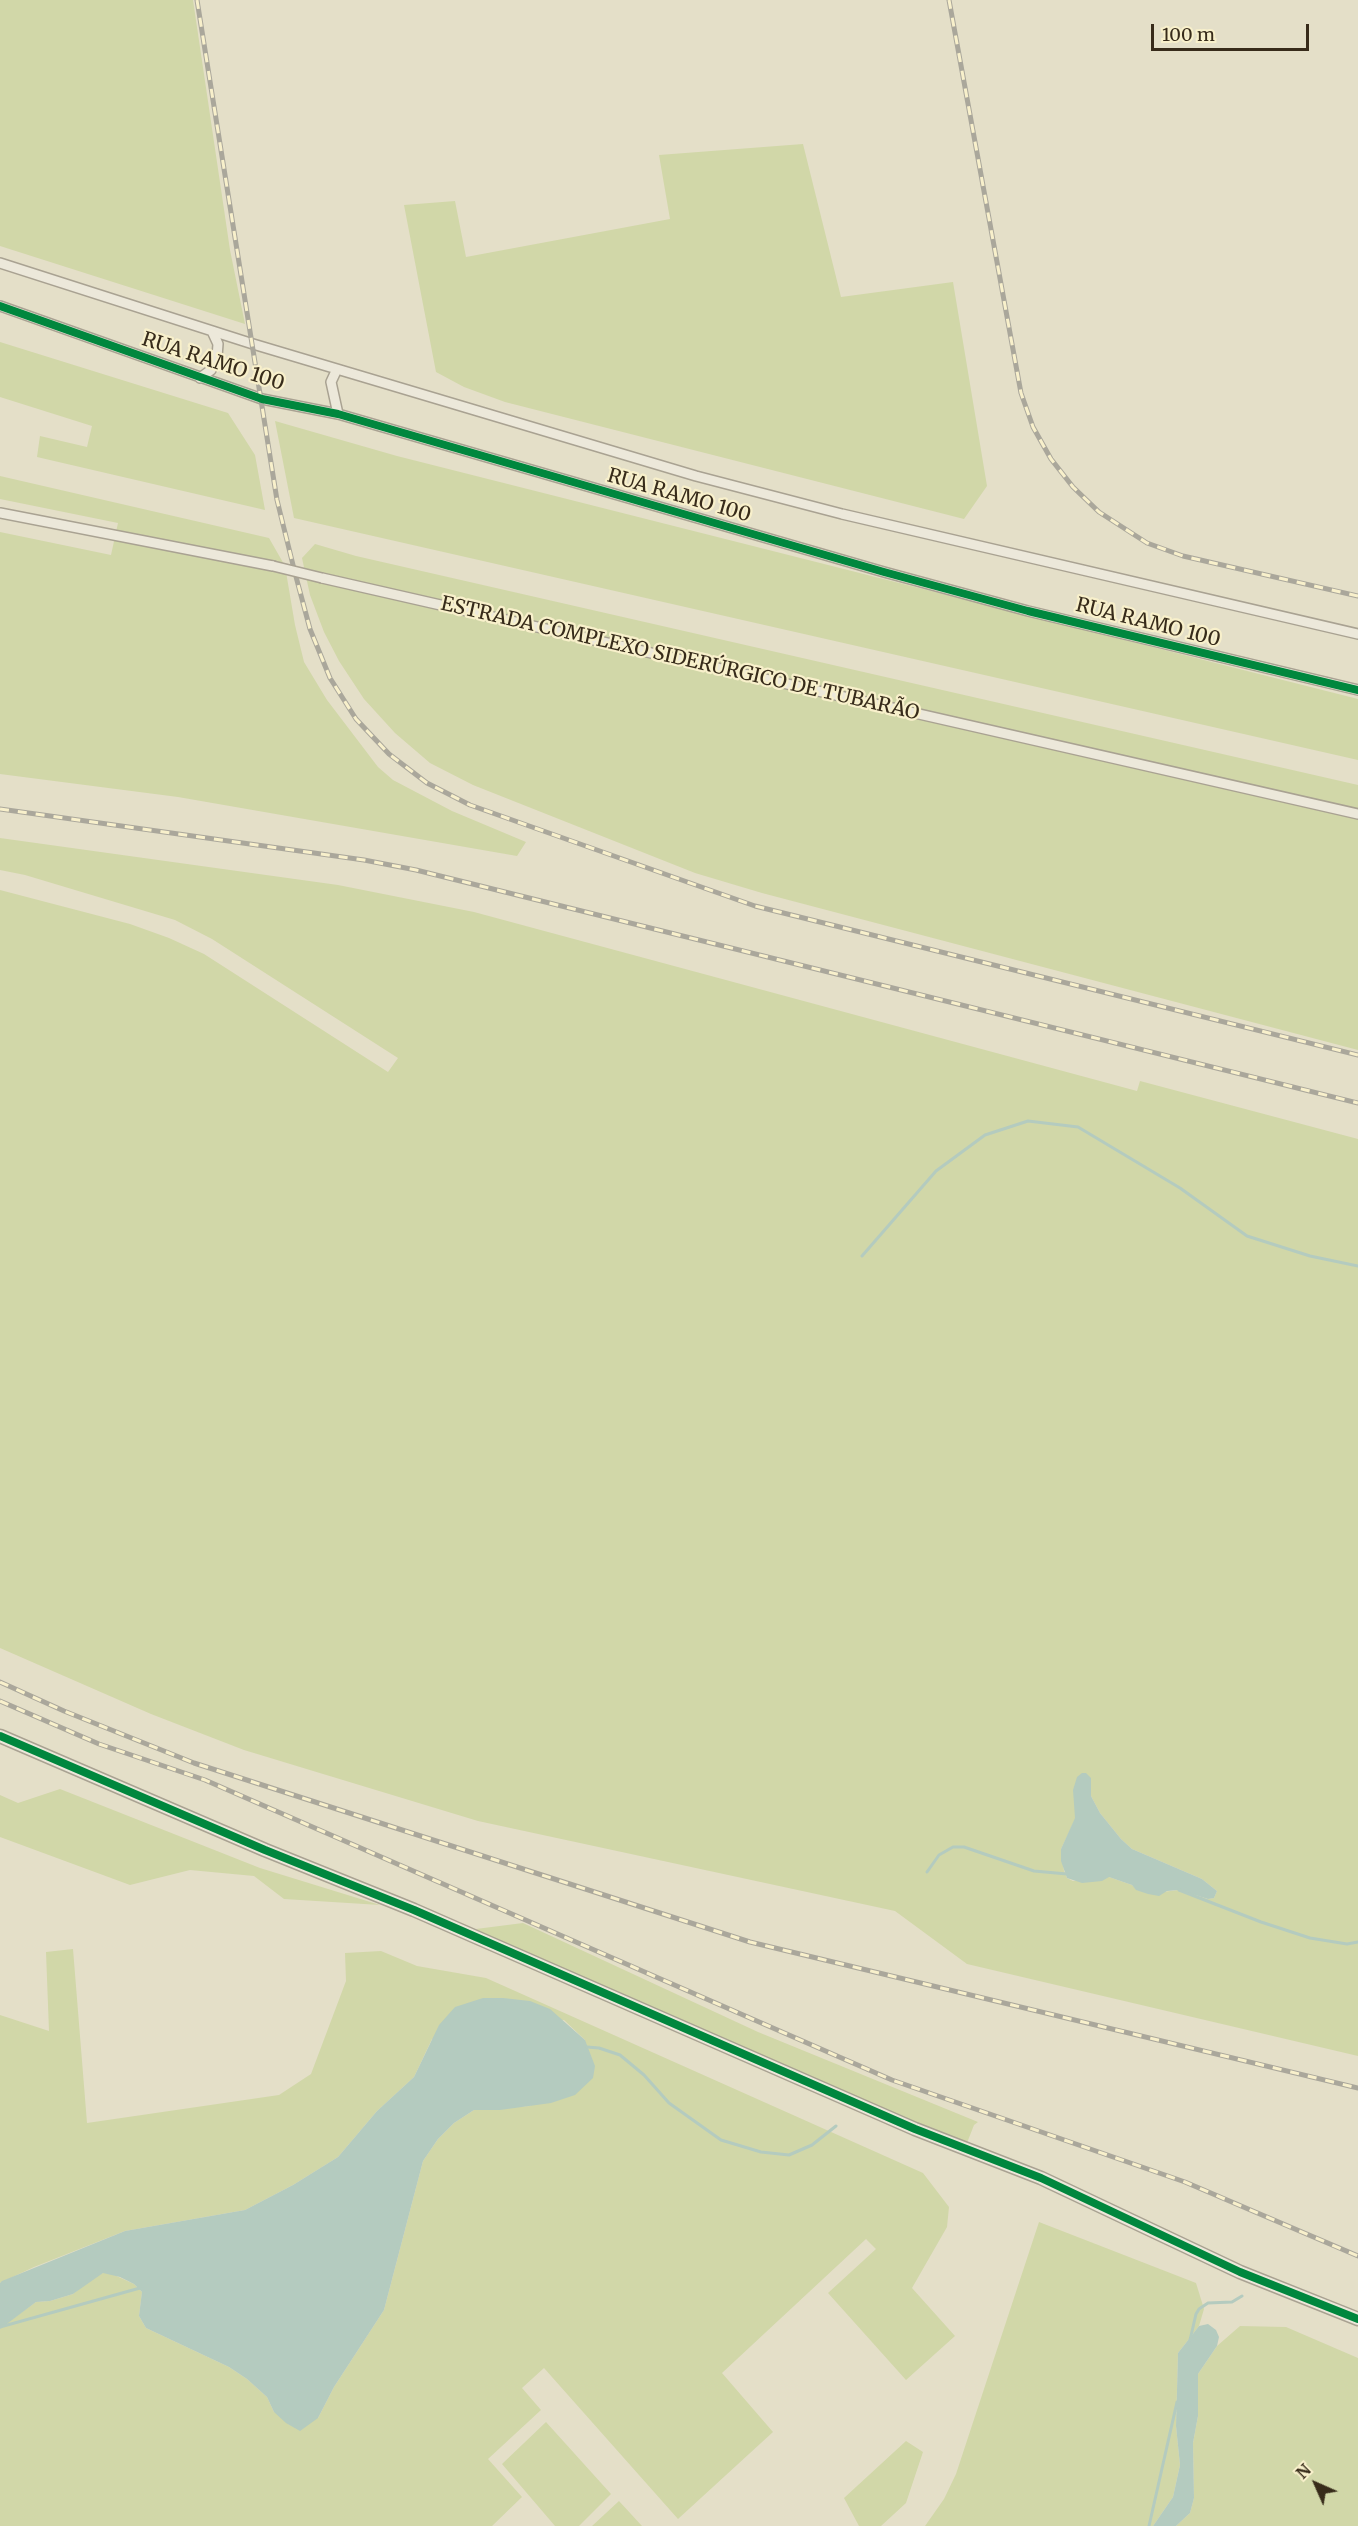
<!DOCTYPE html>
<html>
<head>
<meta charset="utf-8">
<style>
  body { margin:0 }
  #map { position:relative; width:1358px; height:2526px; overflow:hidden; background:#e4dfc8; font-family:Merriweather,serif }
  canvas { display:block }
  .north { position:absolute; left:1286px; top:2454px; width:60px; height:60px; -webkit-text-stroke:4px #f8f0cb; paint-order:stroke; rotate:315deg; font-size:16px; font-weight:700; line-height:24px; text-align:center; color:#372b1a }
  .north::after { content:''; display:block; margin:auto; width:21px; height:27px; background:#372b1a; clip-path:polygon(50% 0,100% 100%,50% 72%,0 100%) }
  .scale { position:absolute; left:1151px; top:24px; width:158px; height:27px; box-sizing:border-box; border:3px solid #372b1a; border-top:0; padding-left:8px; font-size:18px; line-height:21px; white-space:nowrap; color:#372b1a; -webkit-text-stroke:4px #f8f0cb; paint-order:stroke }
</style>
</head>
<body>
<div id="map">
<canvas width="1358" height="2526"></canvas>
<div class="north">N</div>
<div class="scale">100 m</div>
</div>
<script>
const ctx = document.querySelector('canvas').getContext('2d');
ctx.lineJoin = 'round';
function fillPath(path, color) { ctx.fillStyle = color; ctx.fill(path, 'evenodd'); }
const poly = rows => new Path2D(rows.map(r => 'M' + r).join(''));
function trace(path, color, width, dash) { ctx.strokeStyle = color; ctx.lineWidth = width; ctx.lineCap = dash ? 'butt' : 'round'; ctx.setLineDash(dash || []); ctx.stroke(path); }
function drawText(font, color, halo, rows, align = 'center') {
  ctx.font = font + ' Merriweather,serif'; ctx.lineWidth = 4.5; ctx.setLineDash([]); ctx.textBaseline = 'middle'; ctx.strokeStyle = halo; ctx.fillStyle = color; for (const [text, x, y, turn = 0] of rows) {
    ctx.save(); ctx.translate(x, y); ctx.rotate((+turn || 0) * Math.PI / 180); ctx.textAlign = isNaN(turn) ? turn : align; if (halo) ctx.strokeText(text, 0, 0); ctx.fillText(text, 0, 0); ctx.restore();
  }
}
fillPath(poly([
  [0,0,193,0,230,250,245,324,0,246],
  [803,144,841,297,953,282,987,486,964,519,505,402,464,387,436,372,404,205,455,201,466,257,670,219,659,155],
  [0,342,228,413,255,455,265,510,37,457,40,436,87,447,92,426,0,397],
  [275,421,397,456,1358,699,1358,760,294,518],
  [0,476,269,538,285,566,295,625,304,662,327,700,378,767,393,780,452,811,526,842,517,856,178,797,0,774,0,532,111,555,118,523,0,499],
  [315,544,356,556,1358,785,1358,1050,762,893,695,873,473,785,430,763,395,733,364,699,339,661,324,632,310,595,302,558],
  [0,838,338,885,474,912,1137,1091,1140,1081,1358,1139,1358,2056,967,1964,895,1911,478,1821,244,1750,151,1714,0,1648,0,890,130,924,169,938,204,954,388,1072,398,1058,212,939,175,920,25,875,0,870],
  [1091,1786,1091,1796,1100,1813,1121,1839,1132,1849,1202,1879,1217,1891,1214,1898,1208,1899,1179,1890,1162,1892,1137,1890,1132,1885,1109,1877,1073,1881,1067,1878,1064,1871,1061,1849],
  [60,1789,260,1868,380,1905,284,1899,254,1876,190,1870,130,1885,0,1837,0,1795,18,1803],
  [523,1923,758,2032,978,2122,974,2125,965,2148,501,1942,476,1929],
  [73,1949,87,2123,279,2095,311,2074,346,1981,345,1953,381,1951,417,1966,486,1978,923,2173,949,2207,947,2227,912,2288,955,2336,906,2380,828,2293,876,2249,866,2239,722,2373,773,2432,678,2519,544,2368,522,2388,541,2410,488,2459,522,2497,492,2526,0,2526,0,2329,5,2324,36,2302,50,2301,73,2294,92,2278,103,2273,110,2273,134,2284,142,2292,139,2316,146,2328,229,2367,247,2379,267,2397,274,2412,318,2418,334,2387,384,2310,423,2161,438,2139,454,2123,474,2110,530,2106,585,2040,564,2020,432,2039,414,2077,377,2111,338,2157,293,2185,245,2210,125,2231,34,2267,0,2283,0,2015,49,2031,46,1952],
  [1039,2222,1196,2283,1204,2309,1199,2326,1178,2353,1176,2426,1180,2465,1173,2497,1153,2526,925,2526,944,2499,956,2474],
  [1240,2326,1286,2327,1358,2358,1358,2526,1176,2526,1190,2513,1194,2498,1193,2443,1198,2416,1198,2374,1217,2346],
  [546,2422,611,2494,579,2526,555,2526,502,2464],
  [906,2441,923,2452,906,2503,881,2526,859,2526,844,2498],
  [619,2501,642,2526,592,2526]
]), '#d1d7a8');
fillPath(poly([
  [1082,1773,1086,1773,1091,1778,1091,1796,1100,1813,1121,1839,1132,1849,1202,1879,1217,1891,1214,1898,1208,1899,1179,1890,1167,1891,1159,1896,1148,1894,1136,1890,1132,1885,1109,1877,1102,1881,1082,1883,1067,1878,1061,1861,1061,1849,1075,1818,1073,1790,1077,1777],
  [483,1998,503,1998,530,2001,550,2009,585,2040,595,2066,593,2078,575,2095,551,2103,500,2110,474,2110,454,2123,438,2139,423,2161,384,2310,334,2387,318,2418,300,2431,286,2423,274,2412,267,2397,247,2379,229,2367,146,2328,139,2316,142,2292,134,2284,120,2277,103,2273,73,2294,50,2301,36,2302,0,2329,0,2283,2,2281,125,2231,245,2210,293,2185,338,2157,377,2111,414,2077,439,2025,455,2007],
  [1208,2324,1216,2330,1219,2337,1217,2346,1198,2374,1198,2416,1193,2443,1194,2498,1190,2513,1176,2526,1153,2526,1173,2497,1180,2465,1176,2426,1178,2353,1199,2326]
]), '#b4cbbf');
trace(poly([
  [862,1256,936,1171,985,1135,1028,1121,1078,1127,1180,1188,1247,1236,1310,1256,1358,1266],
  [927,1872,939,1855,953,1847,964,1847,1034,1871,1067,1874],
  [1179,1890,1261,1922,1310,1938,1347,1944,1358,1942],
  [587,2047,599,2048,620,2055,644,2075,669,2103,721,2140,761,2152,789,2155,812,2145,836,2126],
  [0,2327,140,2288],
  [1190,2340,1196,2314,1199,2309,1208,2303,1232,2302,1242,2296],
  [1149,2526,1177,2402]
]), '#b4cbbf', 3);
const minor = poly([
  [0,263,253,344,696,476,842,514,1358,634],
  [0,306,262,399,338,414,884,572,1028,611,1358,690],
  [337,369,331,382,338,414],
  [200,378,211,370,217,357,218,344,212,331],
  [0,513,273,566],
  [322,578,1358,814]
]);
const tertiary = poly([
  [0,1736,265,1850,414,1910,915,2129,1041,2178,1240,2272,1358,2319]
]);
trace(minor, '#a9a292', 12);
trace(tertiary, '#a9a292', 15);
trace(minor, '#ece8da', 9);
trace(tertiary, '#ece8da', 12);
const rail = poly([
  [197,0,277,500,295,573,310,629,330,678,356,719,389,754,427,783,470,805,755,906,1358,1055],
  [949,0,1021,393,1033,427,1051,459,1073,487,1099,512,1147,543,1183,556,1358,596],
  [0,809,364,860,416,870,1358,1103],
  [0,1682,64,1711,194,1763,750,1942,1358,2088],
  [0,1701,99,1744,205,1780,892,2080,1185,2182,1358,2256]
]);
trace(rail, '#aaa79b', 5);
trace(rail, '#f8f0cb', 3, [9]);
const minorBridge = poly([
  [273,566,322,578]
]);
trace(minorBridge, '#a9a292', 12, []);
trace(minorBridge, '#ece8da', 9);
trace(poly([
  [0,306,262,399,338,414,884,572,1028,611,1358,690],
  [0,1736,265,1850,414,1910,915,2129,1041,2178,1240,2272,1358,2319]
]), '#00873e', 8);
drawText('20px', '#372b1a', '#f8f0cb', [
  ["RUA RAMO 100",213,362,18],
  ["RUA RAMO 100",679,496,16],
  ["RUA RAMO 100",1148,623,14],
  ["ESTRADA COMPLEXO SIDERÚRGICO DE TUBARÃO",680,659,13]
]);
</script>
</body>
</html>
